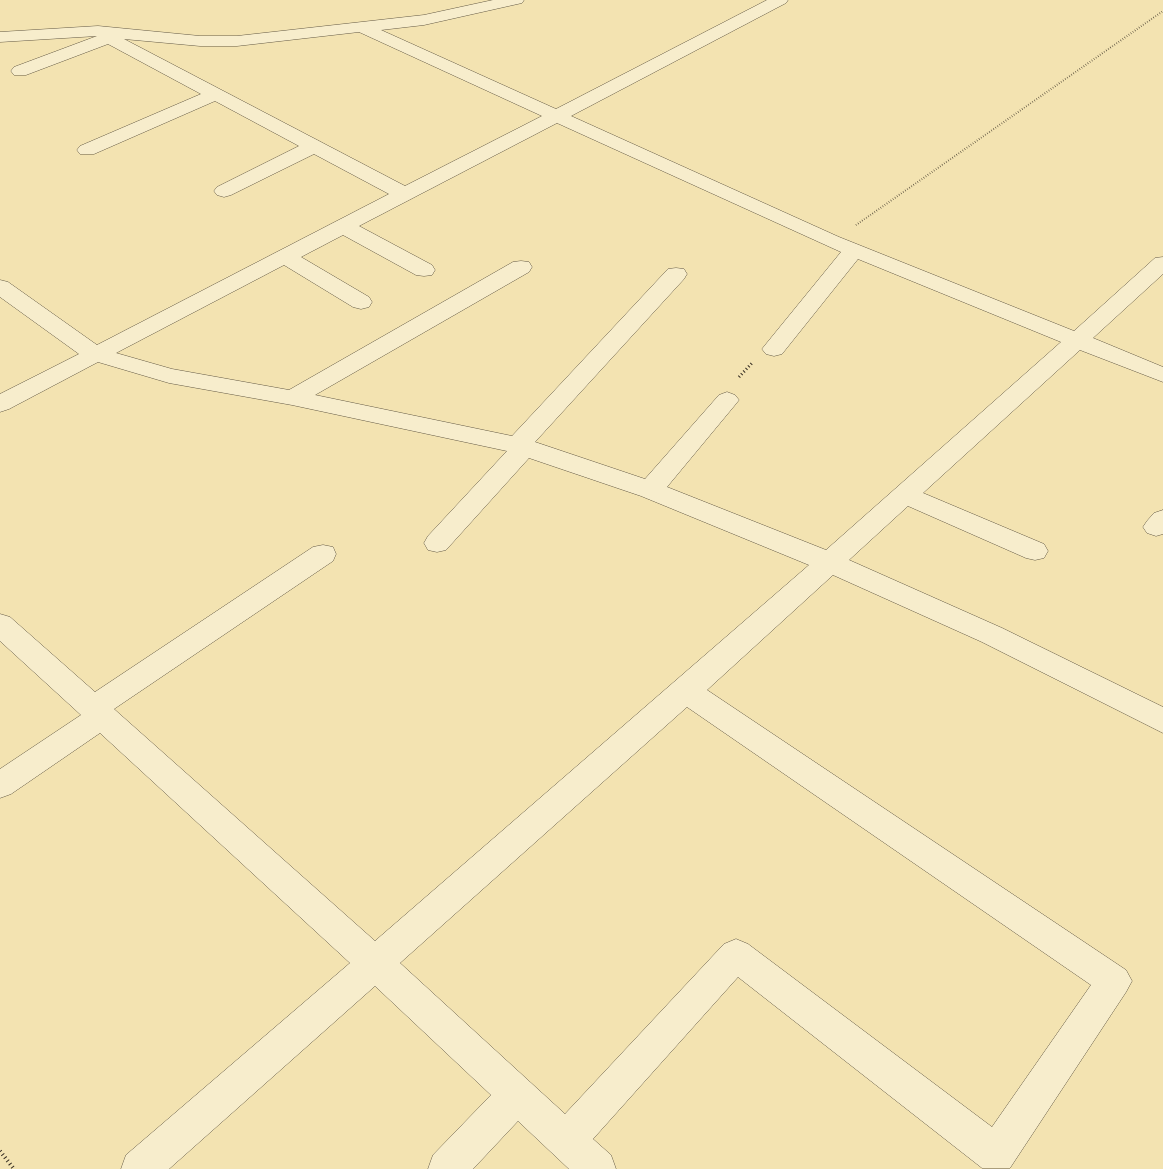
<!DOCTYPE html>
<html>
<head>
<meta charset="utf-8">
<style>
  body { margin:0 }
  canvas { display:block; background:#f3e3b1 }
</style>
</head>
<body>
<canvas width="1163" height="1169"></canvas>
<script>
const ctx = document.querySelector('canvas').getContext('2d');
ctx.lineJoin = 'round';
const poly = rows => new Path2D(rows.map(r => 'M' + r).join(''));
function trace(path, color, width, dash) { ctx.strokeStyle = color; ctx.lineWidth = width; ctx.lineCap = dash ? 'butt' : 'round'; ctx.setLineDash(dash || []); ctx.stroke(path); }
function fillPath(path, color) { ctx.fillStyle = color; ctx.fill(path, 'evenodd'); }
const street = poly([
  [493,0,524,0,522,3,424,25,381,30,556,109,767,0,788,0,786,3,571,116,839,237,1074,331,1155,258,1163,257,1163,274,1093,338,1163,367,1163,382,1080,350,923,493,1044,544,1048,551,1044,558,1035,560,1026,558,908,506,849,560,1002,628,1163,707,1163,733,982,642,833,575,707,690,1126,970,1132,981,1126,992,1010,1168,982,1168,738,977,593,1139,611,1155,616,1169,569,1169,518,1121,473,1169,428,1169,433,1155,491,1095,375,986,169,1169,121,1169,126,1155,350,963,100,733,11,794,0,798,0,769,81,715,0,641,0,614,10,617,95,692,313,547,323,545,333,547,336,554,333,561,114,709,375,941,809,565,641,496,529,458,446,550,437,552,428,550,424,543,428,536,507,451,292,405,169,383,98,362,9,409,0,412,0,394,79,354,0,297,0,280,8,282,97,345,389,194,314,154,231,195,224,197,217,195,214,191,217,187,299,146,215,101,94,154,80,154,77,150,80,146,201,94,108,44,26,75,14,75,11,71,14,67,97,36,0,42,0,32,98,26,200,36,237,36,424,15,493,0],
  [359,32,542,116,405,186,124,39,200,46,237,46,359,32],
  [557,123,841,252,766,344,762,349,766,354,774,356,782,354,858,259,1061,342,826,550,667,487,735,405,739,400,735,395,727,392,719,395,645,479,535,442,684,279,687,274,684,269,676,268,668,269,512,436,315,395,529,272,532,267,529,262,521,261,513,262,289,390,172,369,116,353,284,265,353,307,361,309,369,307,372,302,369,297,301,257,343,235,416,275,424,276,432,275,435,270,432,265,359,226,557,123],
  [687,707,1091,985,992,1127,748,944,736,939,724,944,565,1114,400,963,687,707],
  [1163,510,1163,534,1156,536,1147,533,1143,527,1147,521,1154,513,1163,510]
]);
trace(street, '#645a45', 1);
trace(poly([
  [856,225,1163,11]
]), '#342c21', 2, [0.5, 2]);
trace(poly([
  [739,377,752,363]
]), '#342c21', 3, [1, 2.5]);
trace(poly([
  [0,1151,14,1169]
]), '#342c21', 4, [1, 3]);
fillPath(street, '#f7edcc');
</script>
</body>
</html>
